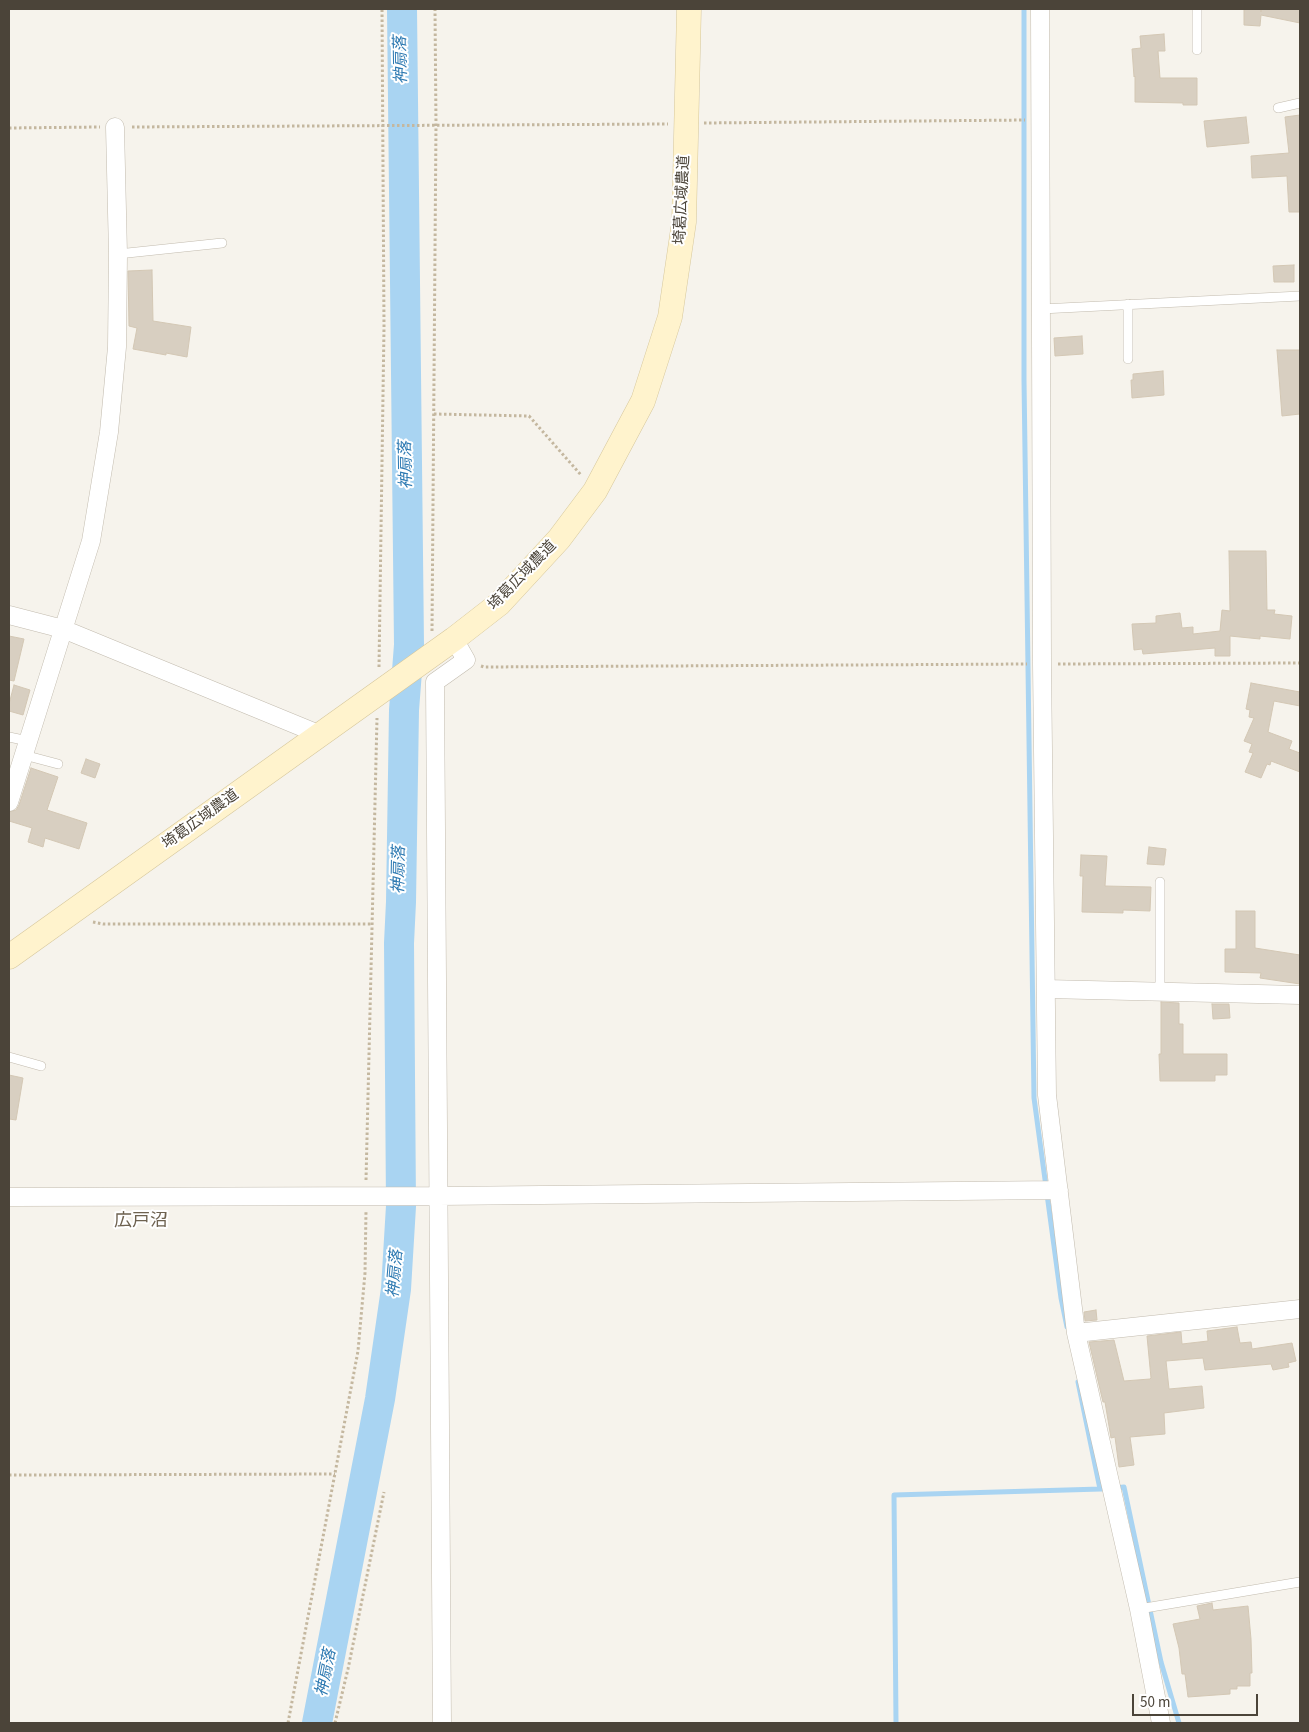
<!DOCTYPE html>
<html>
<head>
<meta charset="utf-8">
<style>
  body { margin:0 }
  #map { position:relative; width:1309px; height:1732px; overflow:hidden; background:#f6f3ec; font-family:"Source Sans 3",sans-serif }
  canvas { display:block }
  .frame { position:absolute; inset:0; border:10px solid #4b4439; pointer-events:none }
  .scale { position:absolute; left:1132px; top:1694px; width:126px; height:22px; box-sizing:border-box; border:2px solid #4b4439; border-top:0; padding-left:6px; font-size:15px; line-height:18px; white-space:nowrap; color:#4b4439; -webkit-text-stroke:4px #fff; paint-order:stroke }
</style>
</head>
<body>
<div id="map">
<canvas width="1309" height="1732"></canvas>
<div class="frame"></div>
<div class="scale">50 m</div>
</div>
<script>
const ctx = document.querySelector('canvas').getContext('2d');
ctx.lineJoin = 'round';
const poly = rows => new Path2D(rows.map(r => 'M' + r).join(''));
function trace(path, color, width, dash) { ctx.strokeStyle = color; ctx.lineWidth = width; ctx.lineCap = dash ? 'butt' : 'round'; ctx.setLineDash(dash || []); ctx.stroke(path); }
function fillPath(path, color) { ctx.fillStyle = color; ctx.fill(path, 'evenodd'); }
function drawText(font, color, halo, rows, align = 'center') {
  ctx.font = font + ' "Source Sans 3","Noto Sans JP",sans-serif'; ctx.lineWidth = 4; ctx.setLineDash([]); ctx.textBaseline = 'middle'; ctx.strokeStyle = halo; ctx.fillStyle = color; for (const [text, x, y, turn = 0] of rows) {
    ctx.save(); ctx.translate(x, y); ctx.rotate((+turn || 0) * Math.PI / 180); ctx.textAlign = isNaN(turn) ? turn : align; if (halo) ctx.strokeText(text, 0, 0); ctx.fillText(text, 0, 0); ctx.restore();
  }
}
trace(poly([
  [1024,9,1024,380,1034,1098,1061,1298,1067,1327],
  [1078,1382,1100,1489],
  [1115,1488,1124,1487,1161,1662,1179,1723],
  [896,1723,894,1495,1101,1489]
]), '#a9d4f2', 5);
trace(poly([
  [317,1723,380,1399,396,1289,401,1206,399,943,401,902,404,710,409,645,402,9]
]), '#a9d4f2', 30);
const building = poly([
  [1244,9,1261,9,1261,12,1261,9,1300,9,1300,23,1261,15,1260,26,1244,25,1244,9],
  [1164,34,1165,51,1158,51,1160,78,1197,78,1197,105,1183,105,1183,103,1135,102,1135,76,1134,77,1132,49,1141,48,1140,36,1164,34],
  [1300,115,1300,212,1289,212,1287,176,1252,178,1251,156,1289,153,1285,117,1300,115],
  [1246,117,1249,143,1207,147,1204,121,1246,117],
  [1294,265,1294,282,1274,282,1273,266,1294,265],
  [152,270,153,321,191,327,187,357,166,353,166,355,133,349,137,328,129,326,128,271,152,270],
  [1082,336,1083,354,1055,356,1054,338,1082,336],
  [1277,350,1300,350,1300,414,1282,416,1277,350],
  [1163,371,1164,395,1132,398,1131,380,1133,380,1133,374,1163,371],
  [1229,551,1266,551,1267,610,1275,610,1274,614,1292,616,1290,639,1260,636,1260,639,1230,636,1230,656,1215,656,1215,648,1143,654,1142,649,1134,650,1132,624,1156,623,1156,616,1180,613,1182,628,1193,627,1193,634,1220,631,1222,610,1230,611,1229,551],
  [9,636,24,639,14,681,9,680,9,636],
  [1251,683,1300,692,1300,706,1274,701,1268,732,1292,741,1289,749,1300,753,1300,772,1271,761,1270,765,1267,764,1261,778,1245,772,1253,753,1249,752,1252,744,1244,741,1254,718,1249,717,1250,710,1246,709,1251,683],
  [14,685,30,690,23,715,9,711,9,704,14,685],
  [86,759,100,764,95,778,81,773,86,759],
  [31,768,58,777,47,810,87,823,79,849,45,838,43,847,28,842,32,828,9,821,9,812,16,810,19,805,31,768],
  [1149,847,1166,849,1164,865,1147,864,1149,847],
  [1081,855,1107,856,1105,886,1151,887,1150,911,1123,910,1123,913,1082,912,1083,876,1080,876,1081,855],
  [1236,911,1255,911,1255,948,1300,955,1300,984,1260,978,1261,973,1225,972,1225,949,1236,949,1236,911],
  [1161,1002,1179,1003,1179,1024,1183,1024,1183,1054,1227,1054,1227,1075,1215,1075,1215,1081,1160,1081,1159,1054,1161,1054,1161,1002],
  [1212,1004,1229,1004,1230,1018,1213,1019,1212,1004],
  [9,1075,23,1078,16,1120,9,1119,9,1075],
  [1096,1310,1097,1320,1085,1321,1084,1312,1096,1310],
  [1237,1327,1240,1343,1251,1342,1252,1349,1292,1343,1296,1361,1288,1363,1289,1367,1273,1370,1271,1364,1205,1370,1203,1358,1166,1361,1169,1389,1202,1386,1204,1408,1164,1413,1165,1434,1130,1437,1134,1465,1119,1467,1115,1437,1111,1438,1105,1402,1103,1402,1089,1342,1114,1340,1124,1381,1150,1379,1151,1378,1147,1336,1181,1332,1182,1344,1208,1341,1207,1331,1237,1327],
  [1212,1603,1213,1610,1248,1606,1251,1639,1252,1673,1250,1673,1250,1686,1237,1686,1237,1689,1230,1689,1230,1694,1188,1697,1185,1674,1182,1674,1179,1648,1173,1624,1200,1619,1197,1606,1212,1603]
]);
fillPath(building, '#d8cfc1');
trace(building, '#d3c7b4', 1);
const lane = poly([
  [1197,50,1197,9],
  [1278,108,1300,103],
  [118,254,222,243],
  [1128,304,1128,359],
  [1041,309,1300,296],
  [9,737,28,741],
  [24,755,58,764],
  [1160,882,1160,992],
  [9,1057,41,1066],
  [1139,1609,1300,1582]
]);
const street = poly([
  [1040,9,1042,664,1047,1095,1076,1333,1139,1609,1161,1723],
  [9,615,63,629,321,735],
  [9,802,91,541,109,432,117,347,118,254,115,127],
  [1046,989,1300,995],
  [9,1197,438,1196,1059,1190],
  [1076,1333,1300,1309],
  [442,1723,435,682,466,660,454,639]
]);
const secondary = poly([
  [9,957,454,639,499,604,559,539,595,491,643,401,670,317,684,222,689,9]
]);
trace(lane, '#c2bbae', 10);
trace(street, '#c2bbae', 19);
trace(secondary, '#d6c79b', 25);
trace(poly([
  [704,123,1025,120],
  [132,127,668,124],
  [9,128,100,127],
  [434,414,529,416,581,475],
  [432,631,436,125,435,9],
  [1058,664,1300,663],
  [481,666,484,667,1027,664],
  [379,667,384,327,382,9],
  [93,922,103,924,372,924],
  [366,1180,377,718],
  [9,1475,335,1474],
  [288,1723,358,1351,365,1273,366,1211],
  [335,1723,348,1669,384,1492]
]), '#c4b79f', 3, [2.5, 2.5]);
trace(lane, '#fff', 9);
trace(street, '#fff', 18);
trace(secondary, '#fff3cd', 24);
drawText('15px', '#4b4439', '#fff', [
  ["埼葛広域農道",683,200,-87],
  ["埼葛広域農道",523,576,-46],
  ["埼葛広域農道",201,820,-36]
]);
drawText('italic 16px', '#2e7ab2', '#fff', [
  ["神扇落",402,60,-91],
  ["神扇落",407,465,-91],
  ["神扇落",400,870,-89],
  ["神扇落",396,1274,-85],
  ["神扇落",327,1673,-79]
]);
drawText('18px', '#6e6250', '#fff', [
  ["広戸沼",141,1222]
]);
</script>
</body>
</html>
